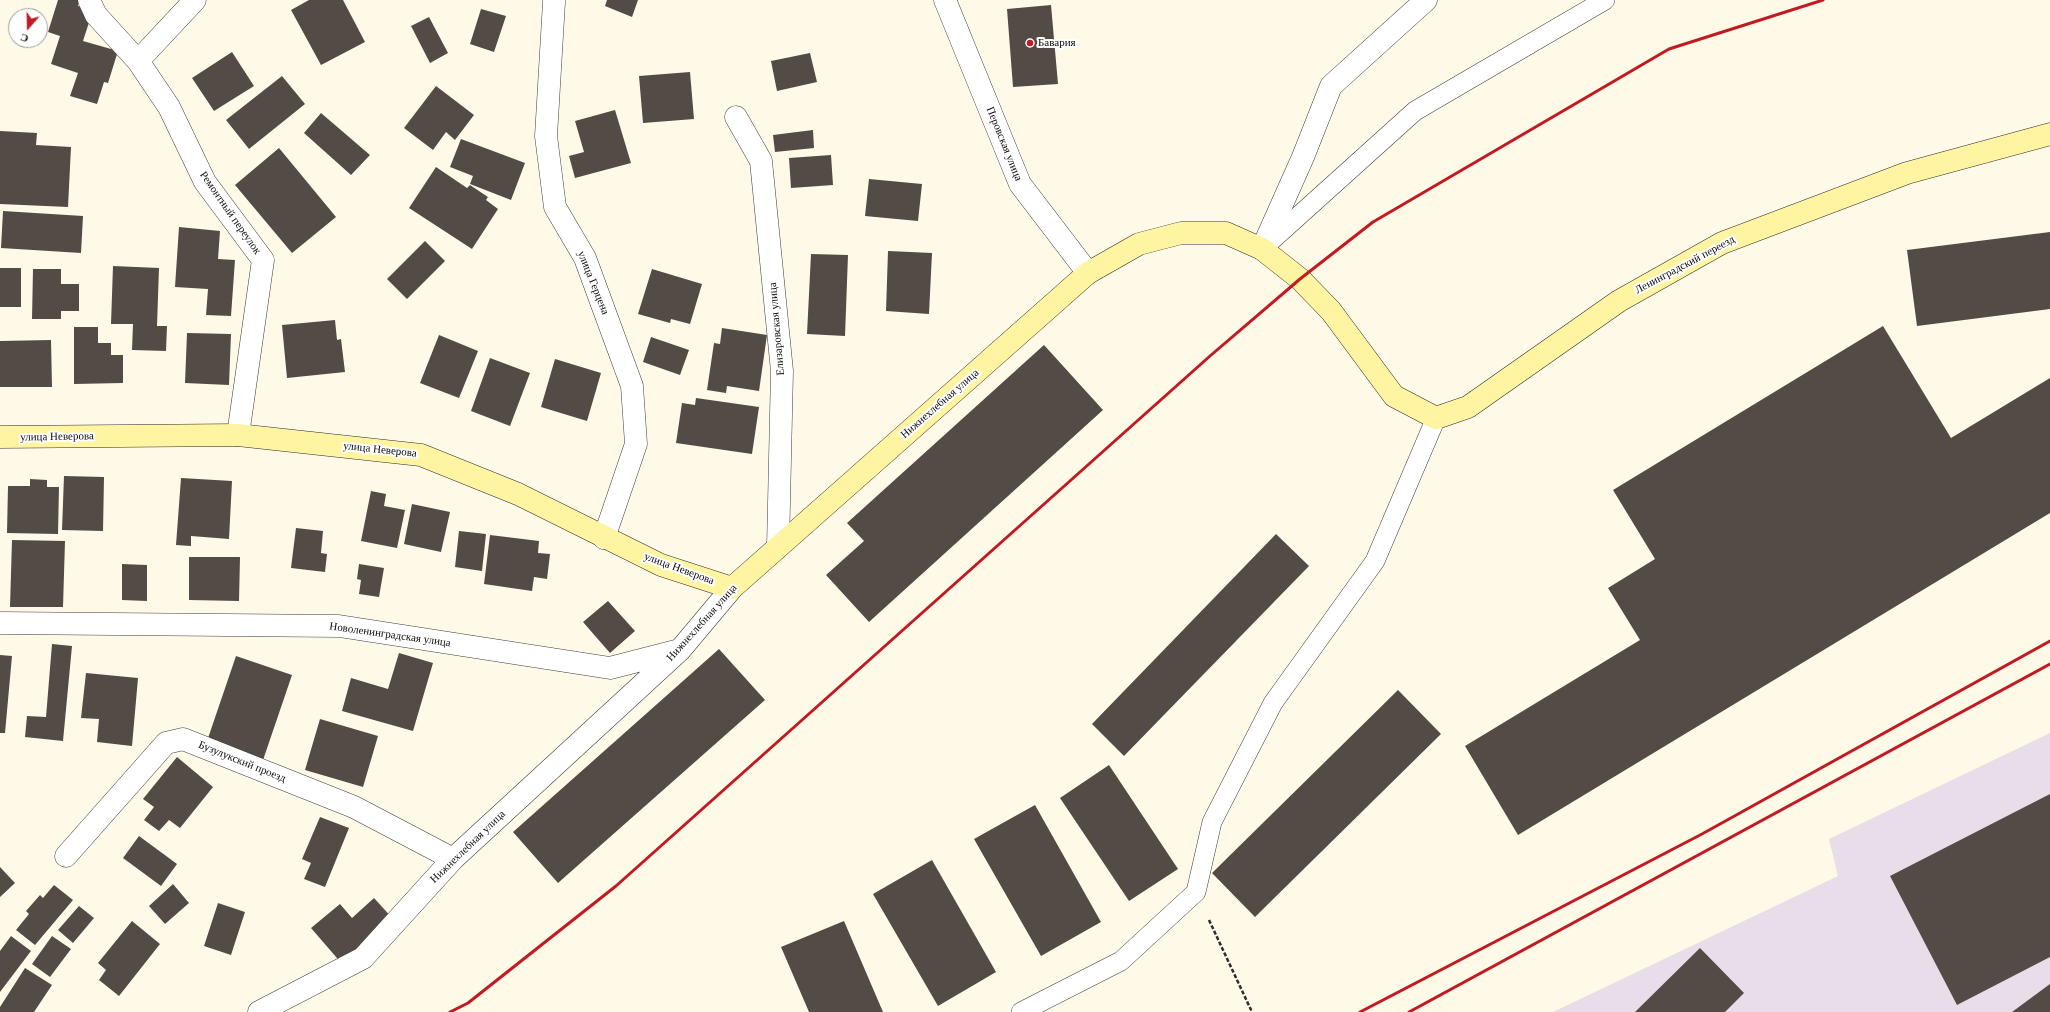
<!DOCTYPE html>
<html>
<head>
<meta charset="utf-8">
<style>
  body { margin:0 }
  #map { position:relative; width:2050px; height:1012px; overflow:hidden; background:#fffae7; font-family:"Times New Roman",serif }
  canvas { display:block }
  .north { position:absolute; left:8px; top:8px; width:40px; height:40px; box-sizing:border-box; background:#fff; border:1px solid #9d9d9d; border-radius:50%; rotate:200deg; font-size:11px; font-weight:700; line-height:16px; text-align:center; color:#0a0a0a }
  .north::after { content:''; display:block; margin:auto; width:14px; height:18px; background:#c21a23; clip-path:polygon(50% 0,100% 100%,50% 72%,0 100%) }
</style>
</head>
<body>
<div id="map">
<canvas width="2050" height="1012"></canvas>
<div class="north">С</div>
</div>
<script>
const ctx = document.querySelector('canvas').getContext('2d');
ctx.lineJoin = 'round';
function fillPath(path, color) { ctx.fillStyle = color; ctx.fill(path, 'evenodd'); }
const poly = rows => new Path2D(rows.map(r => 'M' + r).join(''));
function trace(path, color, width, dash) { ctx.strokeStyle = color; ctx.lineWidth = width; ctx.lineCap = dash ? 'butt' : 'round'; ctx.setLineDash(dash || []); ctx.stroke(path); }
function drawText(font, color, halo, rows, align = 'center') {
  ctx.font = font + ' "Times New Roman",serif'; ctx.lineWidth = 4; ctx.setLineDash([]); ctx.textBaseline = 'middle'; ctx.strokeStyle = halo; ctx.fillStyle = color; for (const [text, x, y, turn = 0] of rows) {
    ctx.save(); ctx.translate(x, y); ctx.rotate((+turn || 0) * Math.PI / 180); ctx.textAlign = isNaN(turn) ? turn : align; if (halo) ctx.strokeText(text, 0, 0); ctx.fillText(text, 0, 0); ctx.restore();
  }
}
fillPath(poly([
  [2050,733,2050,1012,1553,1012,1838,876,1829,839]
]), '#e9ddea');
fillPath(poly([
  [58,0,80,0,78,6,93,10,83,41,118,51,108,83,104,82,97,104,70,96,78,73,51,64,60,36,48,32],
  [309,0,343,0,365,42,321,65,291,10],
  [607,0,638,0,632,17,605,6],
  [1051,5,1058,84,1013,87,1007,9],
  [481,9,506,16,494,52,470,44],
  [429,17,448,53,430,63,411,26],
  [232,52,254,86,214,111,192,78],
  [810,53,817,82,777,91,771,61],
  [690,72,694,119,643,123,639,76],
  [282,76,305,104,249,149,226,120],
  [436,86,474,115,455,140,446,132,433,150,404,128],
  [615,110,631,163,575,178,569,156,584,152,575,121],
  [321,113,370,155,351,175,304,133],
  [813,130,814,148,775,152,773,135],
  [0,131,37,133,36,145,71,147,68,207,0,204],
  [461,139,525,163,511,200,470,184,473,176,450,167],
  [279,148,336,217,292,253,235,185],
  [831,155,833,185,791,188,789,158],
  [436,167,467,188,470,185,488,197,486,200,498,209,472,249,409,208],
  [869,179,922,184,918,221,865,216],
  [3,211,83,216,81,253,1,248],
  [179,227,220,231,218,259,235,260,231,316,206,315,208,289,175,287],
  [2050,232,2050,309,1917,326,1907,250],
  [425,241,445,261,407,299,387,279],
  [888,251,932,253,929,314,886,311],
  [811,254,848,255,845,336,807,334],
  [113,266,159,268,157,326,167,326,166,351,132,350,133,324,111,324],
  [0,268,21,268,21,307,0,307],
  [33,269,61,269,61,284,79,284,79,311,61,311,61,319,32,319],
  [652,269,702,284,690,324,671,319,670,323,638,314],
  [335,320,337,340,341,339,345,372,287,378,282,325],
  [1883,326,1951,438,2050,378,2050,513,1518,835,1465,746,1640,640,1608,588,1655,559,1613,490],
  [74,327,98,327,98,343,111,343,111,355,123,355,123,383,74,384],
  [722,328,767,335,759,391,727,386,726,393,707,390,714,343,720,344],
  [187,333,231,334,229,385,185,383],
  [439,335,478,351,459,398,420,383],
  [651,337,689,350,680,375,643,362],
  [51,340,52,387,0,387,0,341],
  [1044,345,1103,410,869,622,826,575,864,541,847,523],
  [490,358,530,373,510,426,471,411],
  [555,359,601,373,587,421,541,407],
  [696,398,759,407,752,454,676,443,682,403,695,405],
  [64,476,104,477,103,531,62,530],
  [181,478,232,481,229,539,191,536,191,546,176,545],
  [30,479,47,480,47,487,59,487,58,534,7,533,8,486,30,486],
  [371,491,386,494,384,506,405,510,397,548,361,541],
  [412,504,450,512,441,552,404,544],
  [296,528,323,531,321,553,327,554,325,572,291,568],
  [459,531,486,534,482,571,455,567],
  [1276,534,1309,566,1124,756,1092,724],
  [490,535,539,541,538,553,550,554,547,579,534,577,532,591,484,584],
  [12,540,65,541,63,607,10,607],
  [189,557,240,557,239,601,189,600],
  [122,564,147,565,147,601,122,600],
  [359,564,384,568,379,597,359,594,361,580,357,579],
  [608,601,635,631,610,653,583,622],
  [52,644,72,646,63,741,25,737,27,716,46,717],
  [719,649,765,700,558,883,513,832],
  [399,653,433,663,413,731,342,711,351,678,388,689],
  [0,655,12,656,5,733,0,733],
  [236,656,292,675,261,766,205,747],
  [86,673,138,678,132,746,97,742,99,719,81,718],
  [1398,690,1441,734,1255,917,1212,873],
  [320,719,378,736,363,787,305,770],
  [177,757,213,787,180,828,169,820,159,831,144,820,154,807,143,799],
  [1109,765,1178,869,1129,901,1060,798],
  [2050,794,2050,957,1957,1005,1890,876],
  [1035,805,1101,922,1041,956,974,839],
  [320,817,349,828,325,887,304,879,311,863,302,859],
  [139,836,177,864,161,886,123,858],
  [932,860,996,972,938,1006,873,894],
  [0,867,15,883,0,897],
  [173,884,189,903,165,924,149,906],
  [54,885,73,900,35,945,16,930,29,914,26,911,40,895,43,898],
  [374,898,394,920,343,965,311,928,340,904,352,918],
  [218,903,245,912,231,955,204,946],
  [79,906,94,918,73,943,58,930],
  [132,921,160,944,119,996,99,980,106,970,98,963],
  [844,921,883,1012,809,1012,781,947],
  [11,936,31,951,0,992,0,951],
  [52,936,71,949,50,977,32,964],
  [1700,948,1744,993,1725,1012,1635,1012],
  [25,968,52,985,34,1012,0,1012,0,1007],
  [2050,984,2050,1012,2012,1012]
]), '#534b46');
const lane = poly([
  [1263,248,1415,111,1605,0],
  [1021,1012,1121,961,1196,892,1212,822,1273,703,1375,561,1436,418]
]);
const street = poly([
  [89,0,96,15,138,61,169,107,205,182,263,260,238,435],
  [945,0,1020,184,1088,273],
  [554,2,546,136,555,207,585,258,632,386,636,444,604,538],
  [138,61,195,0],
  [736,117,761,161,782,371,778,547],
  [1262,249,1303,157,1331,86,1426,0],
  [0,623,339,626,610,668,680,650],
  [66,856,166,743,183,739,354,807,453,859],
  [259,1012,363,958,453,859,680,650,732,588]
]);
const secondary = poly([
  [0,437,238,435,421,455,518,494,661,565,732,588,1088,273,1139,244,1181,233,1226,233,1262,249,1300,279,1331,311,1394,396,1436,418,1468,407,1619,301,1722,243,1907,173,2050,134]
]);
trace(lane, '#3d3d3d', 20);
trace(street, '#3d3d3d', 23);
trace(secondary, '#2c2c2c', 23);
trace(poly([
  [1209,920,1252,1012]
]), '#2c2c2c', 2.5, [4, 2]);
trace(lane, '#fff', 19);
trace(street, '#fff', 22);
trace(secondary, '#fff4a2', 22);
trace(poly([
  [450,1012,468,1003,616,886,1210,356,1300,279,1373,222,1669,49,1823,0],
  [1360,1012,1702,834,2050,641],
  [1409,1012,2050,664]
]), '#c21a23', 3);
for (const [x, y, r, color] of [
  [1030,43,4,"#c21a23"]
]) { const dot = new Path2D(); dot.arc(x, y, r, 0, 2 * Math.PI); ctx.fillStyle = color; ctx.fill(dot); trace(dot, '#fff', 1.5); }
drawText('11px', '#0a0a0a', '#fff', [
  ["Бавария",1038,43]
], 'left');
drawText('11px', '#0a0a0a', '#fff', [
  ["Перовская улица",1004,144,68],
  ["Ремонтный переулок",230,213,55],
  ["Ленинградский переезд",1685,265,-28],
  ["улица Герцена",593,283,68],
  ["Елизаровская улица",777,329,-95],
  ["Нижнехлебная улица",940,404,-41],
  ["улица Неверова",57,437,-1],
  ["улица Неверова",380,450,6],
  ["улица Неверова",679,569,20],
  ["Нижнехлебная улица",702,623,-48],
  ["Новоленинградская улица",390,635,8],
  ["Бузулукский проезд",242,762,22],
  ["Нижнехлебная улица",468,847,-44]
]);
</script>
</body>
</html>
